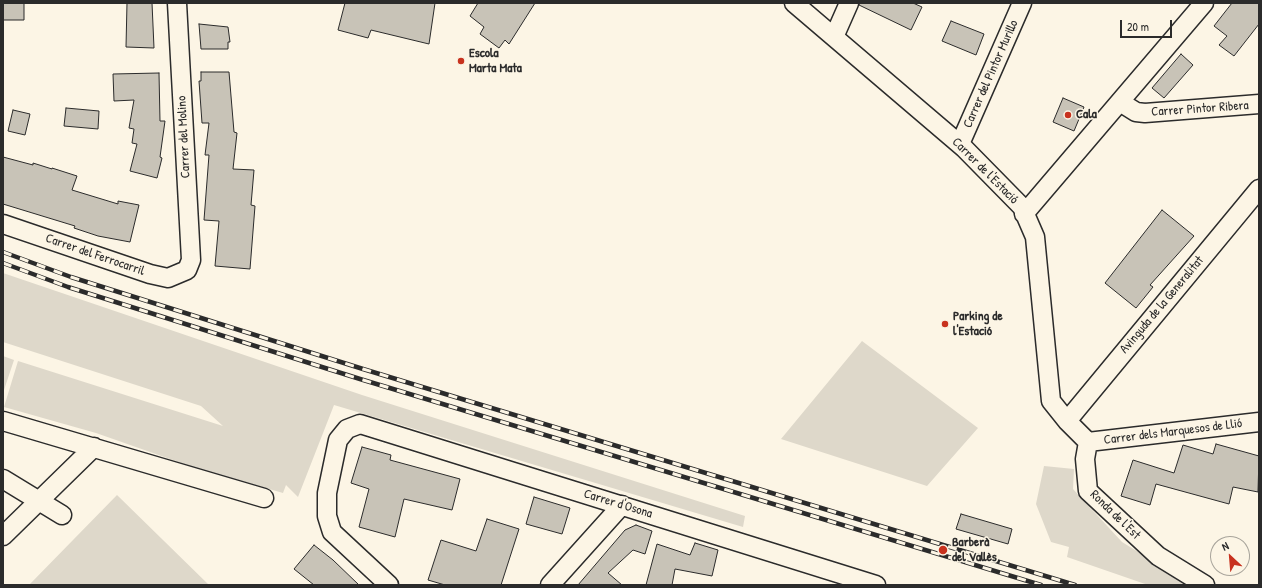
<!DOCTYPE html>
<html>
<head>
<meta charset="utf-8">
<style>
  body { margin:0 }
  #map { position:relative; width:1262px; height:588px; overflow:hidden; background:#fcf5e5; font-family:"Patrick Hand",sans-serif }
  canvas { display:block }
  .frame { position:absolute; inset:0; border:4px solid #2b2b2b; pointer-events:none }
  .north { position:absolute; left:1210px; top:536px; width:40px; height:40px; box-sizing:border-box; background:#fcf5e5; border:1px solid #a8a49b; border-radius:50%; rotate:334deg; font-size:11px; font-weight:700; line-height:16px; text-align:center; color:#2b2b2b }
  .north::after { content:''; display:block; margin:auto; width:14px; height:18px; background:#c8321e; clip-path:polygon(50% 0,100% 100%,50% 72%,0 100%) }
  .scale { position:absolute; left:1120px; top:20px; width:52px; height:18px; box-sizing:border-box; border:2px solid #2b2b2b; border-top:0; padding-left:5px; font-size:12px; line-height:14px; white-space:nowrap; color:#2b2b2b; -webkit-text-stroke:3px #fcf5e5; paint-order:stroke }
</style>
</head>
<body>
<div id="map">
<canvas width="1262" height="588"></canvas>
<div class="frame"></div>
<div class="north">N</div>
<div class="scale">20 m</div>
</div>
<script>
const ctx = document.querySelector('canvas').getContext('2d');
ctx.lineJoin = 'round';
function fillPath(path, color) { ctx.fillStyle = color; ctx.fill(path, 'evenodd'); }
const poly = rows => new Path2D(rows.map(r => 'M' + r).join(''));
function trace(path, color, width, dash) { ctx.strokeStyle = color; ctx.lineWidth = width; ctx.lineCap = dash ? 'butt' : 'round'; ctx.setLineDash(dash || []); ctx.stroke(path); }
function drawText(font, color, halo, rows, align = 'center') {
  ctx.font = font + ' "Patrick Hand",sans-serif'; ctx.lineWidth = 3; ctx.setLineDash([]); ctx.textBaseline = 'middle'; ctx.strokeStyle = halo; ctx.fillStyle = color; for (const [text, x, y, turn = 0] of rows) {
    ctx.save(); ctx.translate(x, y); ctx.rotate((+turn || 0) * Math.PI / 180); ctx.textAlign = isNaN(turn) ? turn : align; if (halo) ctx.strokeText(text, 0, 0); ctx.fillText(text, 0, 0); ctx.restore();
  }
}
fillPath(poly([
  [3,273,362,395,745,516,743,527,334,405,298,497,286,485,283,493,190,466,96,433,4,407,18,361,223,426,201,406,3,342],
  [862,341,978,428,927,486,781,439],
  [3,356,14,360,3,393],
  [1044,466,1074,469,1073,489,1122,542,1192,585,1148,585,1067,557,1069,547,1051,542,1036,504],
  [117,495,209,585,29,585]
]), '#ded8ca');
const building = poly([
  [3,3,24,3,24,20,3,20,3,3],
  [127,3,152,3,154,48,126,47,127,3],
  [345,3,435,3,429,44,371,30,368,38,338,30,345,3],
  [478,3,535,3,509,44,505,40,499,48,480,34,484,27,470,16,478,3],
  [859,3,913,3,922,7,911,30,859,5,859,3],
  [1232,3,1259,3,1259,24,1234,56,1219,45,1227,36,1214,26,1232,3],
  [951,21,984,34,976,55,942,41,951,21],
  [199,24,228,27,230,42,228,42,228,49,201,49,199,24],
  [1181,54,1193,65,1164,98,1152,88,1181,54],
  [201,72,229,72,234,132,237,133,233,169,254,170,251,205,255,206,250,269,215,266,219,221,204,220,209,155,205,155,209,123,202,123,199,81,201,81,201,72],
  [159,73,160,121,165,121,160,157,162,158,157,178,130,171,137,144,132,143,134,129,129,128,134,100,114,101,113,74,159,73],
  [1063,98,1084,107,1074,131,1053,122,1063,98],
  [66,108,99,111,98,129,64,126,66,108],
  [13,110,30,114,25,135,8,131,13,110],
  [3,157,33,165,33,163,52,169,52,168,77,176,72,190,118,204,118,201,139,205,130,242,98,236,74,228,75,226,3,204,3,157],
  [1162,210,1194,236,1150,285,1153,287,1136,308,1105,283,1162,210],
  [1216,444,1259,456,1258,492,1233,487,1229,504,1156,484,1150,505,1121,496,1133,460,1174,473,1183,445,1213,454,1216,444],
  [362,447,391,455,390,460,460,479,452,510,404,499,395,537,359,527,369,489,351,483,362,447],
  [534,497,570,508,562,534,526,524,534,497],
  [961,514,1012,529,1008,544,956,529,961,514],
  [487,519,519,529,501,585,445,585,428,580,441,540,476,551,487,519],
  [636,525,652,531,645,554,633,550,608,573,622,585,578,585,625,530,636,525],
  [695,543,718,550,712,576,675,569,672,585,646,585,657,544,690,555,695,543],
  [314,545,333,560,359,585,314,585,294,569,314,545]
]);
fillPath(building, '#c8c3b7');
trace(building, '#2b2b2b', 1);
const minor = poly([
  [794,3,964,148,1022,207,1035,237,1051,401,1067,421,1088,442],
  [834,37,849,3],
  [1120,102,1136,112,1145,113,1259,104],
  [960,144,1022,3],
  [1024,214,1204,3],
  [3,224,150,274,168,278,187,270,191,260,177,3],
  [3,421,264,498],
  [1067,421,1259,189],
  [1088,442,1085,459,1088,491,1158,556,1205,585],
  [1088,442,1259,422],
  [3,479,62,515],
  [3,536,94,447],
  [389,585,332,532,327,516,327,493,338,440,347,429,360,424,876,585],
  [550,585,622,505]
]);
trace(minor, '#2b2b2b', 21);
trace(minor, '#fcf5e5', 18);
const rail = poly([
  [3,252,71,277,363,369,1075,585],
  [3,263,68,287,360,379,1041,585]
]);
trace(rail, '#2b2b2b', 4.5);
trace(rail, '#fcf5e5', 3, [9]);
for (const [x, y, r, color] of [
  [461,61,4,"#c8321e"],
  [1068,115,4,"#c8321e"],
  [945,324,4,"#c8321e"],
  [943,550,5,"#c8321e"]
]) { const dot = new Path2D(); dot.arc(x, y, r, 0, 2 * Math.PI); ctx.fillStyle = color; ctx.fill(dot); trace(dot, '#fcf5e5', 1.5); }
drawText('bold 13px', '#2b2b2b', '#fcf5e5', [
  ["Escola",469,54],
  ["Marta Mata",469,69],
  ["Cala",1076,115],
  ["Parking de",953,317],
  ["l'Estació",953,332],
  ["Barberà",952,543],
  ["del Vallès",952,558]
], 'left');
drawText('13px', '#2b2b2b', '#fcf5e5', [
  ["Carrer del Pintor Murillo",991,74,-66],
  ["Carrer Pintor Ribera",1200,109,-4],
  ["Carrer del Molino",184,137,-93],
  ["Carrer de l'Estació",985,171,45],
  ["Carrer del Ferrocarril",95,255,19],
  ["Avinguda de la Generalitat",1162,305,-50],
  ["Carrer dels Marquesos de Llió",1173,432,-7],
  ["Carrer d'Osona",618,504,17],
  ["Ronda de l'Est",1115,515,44]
]);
</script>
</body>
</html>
